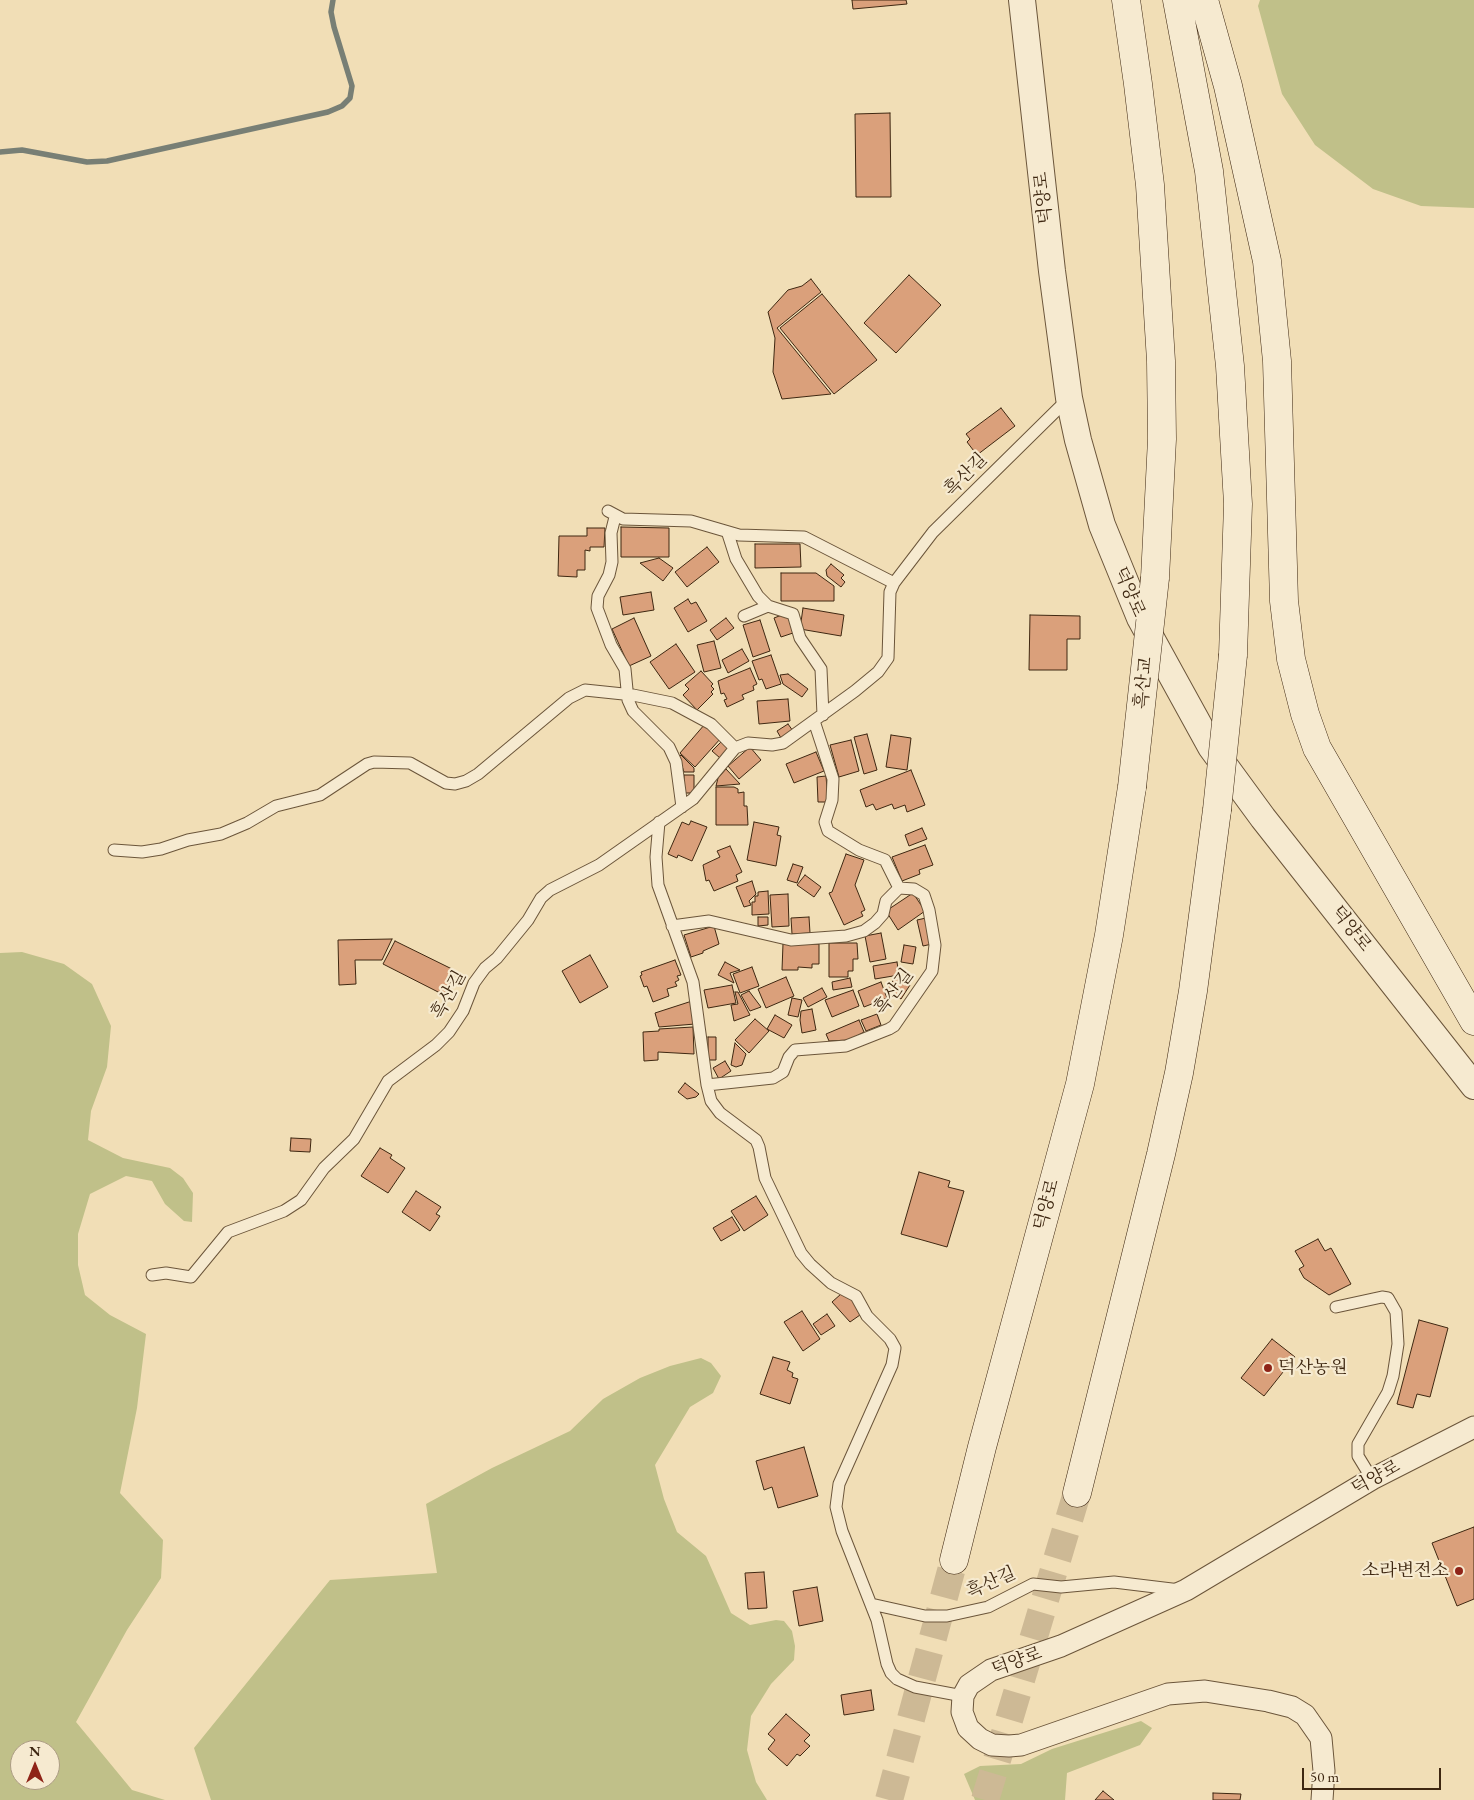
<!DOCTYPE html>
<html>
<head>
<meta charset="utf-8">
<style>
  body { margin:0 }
  #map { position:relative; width:1474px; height:1800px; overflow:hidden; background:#f1deb6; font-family:"EB Garamond",serif }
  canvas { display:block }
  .north { position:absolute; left:10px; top:1740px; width:50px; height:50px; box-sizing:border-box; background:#f6ead0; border:1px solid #ac9c84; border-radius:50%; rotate:0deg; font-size:14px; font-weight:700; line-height:20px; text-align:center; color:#3e2711 }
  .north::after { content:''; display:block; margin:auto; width:18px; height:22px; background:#8f2418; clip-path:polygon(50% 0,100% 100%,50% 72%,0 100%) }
  .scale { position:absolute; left:1302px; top:1768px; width:139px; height:22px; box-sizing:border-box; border:2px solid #3e2711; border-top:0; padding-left:6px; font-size:15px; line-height:18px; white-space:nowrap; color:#3e2711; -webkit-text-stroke:4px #f6ead0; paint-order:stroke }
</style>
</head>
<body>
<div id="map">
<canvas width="1474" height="1800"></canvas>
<div class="north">N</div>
<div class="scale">50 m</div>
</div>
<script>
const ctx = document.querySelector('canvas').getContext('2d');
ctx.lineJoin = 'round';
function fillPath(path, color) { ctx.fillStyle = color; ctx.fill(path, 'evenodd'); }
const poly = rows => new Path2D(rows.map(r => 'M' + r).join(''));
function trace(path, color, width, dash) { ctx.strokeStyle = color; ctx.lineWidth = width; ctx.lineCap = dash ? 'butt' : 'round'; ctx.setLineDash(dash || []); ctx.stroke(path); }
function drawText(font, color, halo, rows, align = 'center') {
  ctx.font = font + ' "EB Garamond","Noto Serif KR",serif'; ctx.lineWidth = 4.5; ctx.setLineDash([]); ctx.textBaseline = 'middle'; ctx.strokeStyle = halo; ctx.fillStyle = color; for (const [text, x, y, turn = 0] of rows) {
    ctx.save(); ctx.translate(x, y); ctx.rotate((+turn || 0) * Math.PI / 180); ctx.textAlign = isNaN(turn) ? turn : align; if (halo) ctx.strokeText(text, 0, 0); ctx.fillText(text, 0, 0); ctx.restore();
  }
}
fillPath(poly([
  [1260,0,1474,0,1474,208,1421,206,1373,189,1315,145,1282,94,1258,6],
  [22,952,64,964,92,984,111,1026,107,1067,91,1111,88,1140,123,1158,170,1168,183,1178,193,1193,192,1222,184,1221,165,1204,152,1181,126,1176,90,1194,78,1234,78,1265,85,1295,110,1315,146,1334,137,1408,120,1493,163,1540,161,1578,127,1630,76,1722,132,1790,165,1800,0,1800,0,953],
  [20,1750,50,1750,50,1780,20,1780],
  [701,1358,711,1363,721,1376,713,1393,690,1407,655,1465,664,1499,677,1532,706,1556,731,1613,750,1625,776,1620,784,1621,792,1631,795,1646,794,1660,771,1684,751,1716,747,1750,756,1782,767,1800,211,1800,194,1748,330,1580,437,1573,426,1504,492,1468,570,1431,603,1399,640,1378,670,1366],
  [1141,1721,1152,1728,1140,1745,1067,1773,1065,1800,975,1800,964,1774,980,1766,1021,1764,1052,1749]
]), '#c0c089');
trace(poly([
  [0,152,22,150,87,162,107,161,328,112,342,106,350,98,352,86,334,27,331,12,333,0]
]), '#787f75', 5.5);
const building = poly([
  [852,0,906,0,907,4,853,9,852,0],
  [890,113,891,197,856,197,855,114,890,113],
  [909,275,941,305,896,353,864,323,909,275],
  [811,279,821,292,777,328,831,394,782,399,773,372,775,338,768,312,788,290,802,286,811,279],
  [822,294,877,360,834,394,780,328,822,294],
  [1001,408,1015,426,977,455,967,442,970,439,966,434,1001,408],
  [621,527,669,528,669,557,621,557,621,527],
  [587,528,605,528,604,547,590,547,590,551,585,550,585,570,577,570,577,577,558,576,559,536,587,536,587,528],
  [755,544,800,544,801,567,755,568,755,544],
  [707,547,719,562,687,587,675,572,707,547],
  [659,558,673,568,663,581,640,563,659,558],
  [831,564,844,575,841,578,845,582,841,587,827,576,826,570,831,564],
  [781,573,816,573,834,586,834,601,781,601,781,573],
  [651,592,654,610,623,615,620,597,651,592],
  [688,599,691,604,696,602,707,621,688,632,674,608,688,599],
  [803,608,844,615,841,636,800,629,803,608],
  [787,613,793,633,781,637,774,618,787,613],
  [1030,615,1080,616,1080,639,1067,639,1067,670,1029,670,1030,615],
  [634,618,651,656,629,666,612,629,634,618],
  [726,618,734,628,717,640,710,630,726,618],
  [760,620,770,651,753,657,743,625,760,620],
  [714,641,721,668,704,672,697,645,714,641],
  [676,644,695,672,669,689,650,662,676,644],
  [742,649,749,661,728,673,722,660,742,649],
  [771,655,781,684,766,689,762,679,759,680,752,661,771,655],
  [750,668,757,684,753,686,754,690,742,695,744,699,727,707,724,700,727,699,724,693,721,694,718,681,750,668],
  [701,671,713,684,711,686,714,689,711,692,713,694,697,710,683,695,689,689,685,685,701,671],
  [788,674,808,689,802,697,783,684,780,675,788,674],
  [788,699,790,721,759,724,757,701,788,699],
  [705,724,721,738,695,767,680,753,705,724],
  [788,724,793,731,781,738,777,731,788,724],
  [867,734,877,770,864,774,854,737,867,734],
  [891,735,911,738,907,770,886,767,891,735],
  [851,740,859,771,839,777,830,745,851,740],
  [722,741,729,748,720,758,712,751,722,741],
  [750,747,761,760,739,779,728,766,750,747],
  [816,752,824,771,794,783,786,764,816,752],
  [681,755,694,768,694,772,684,772,679,757,681,755],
  [726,769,740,784,716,786,718,778,726,769],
  [911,770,925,805,907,812,905,805,894,809,892,804,876,810,873,804,866,807,860,790,911,770],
  [684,775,694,775,694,793,684,793,684,775],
  [826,776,828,802,818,802,817,777,826,776],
  [716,787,734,787,738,789,738,793,744,792,744,806,747,806,748,825,716,825,716,787],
  [691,821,707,827,692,861,678,855,677,858,668,854,682,822,689,825,691,821],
  [754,822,779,827,777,835,781,836,776,866,747,860,754,822],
  [922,828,927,839,909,846,905,835,922,828],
  [925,845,933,865,919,870,920,874,902,881,892,857,925,845],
  [730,846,742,872,736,875,738,881,714,891,709,880,706,881,703,865,720,857,717,851,730,846],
  [846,854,864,860,855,885,865,910,861,912,863,916,844,925,829,893,832,892,846,854],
  [793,864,803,867,797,883,787,880,793,864],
  [805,875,821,887,814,897,797,885,805,875],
  [752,881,756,894,749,901,751,905,744,907,736,887,752,881],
  [768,891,769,914,752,915,752,902,755,902,755,896,758,896,758,892,768,891],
  [913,893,925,911,898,930,886,911,913,893],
  [788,894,789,926,772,927,770,895,788,894],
  [758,917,768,917,768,925,758,926,758,917],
  [809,917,810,933,792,934,791,918,809,917],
  [926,918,932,944,923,946,917,920,926,918],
  [714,926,719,944,703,951,703,953,691,957,684,935,714,926],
  [881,933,886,959,870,962,865,936,881,933],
  [392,939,382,960,355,960,356,984,339,985,338,940,392,939],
  [395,941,456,971,444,995,383,964,395,941],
  [829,943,857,943,858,959,853,959,853,971,848,971,848,977,829,977,829,943],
  [783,944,819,944,819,964,812,964,812,968,798,967,798,970,782,970,783,944],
  [904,945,916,947,913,964,901,962,904,945],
  [590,955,608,987,580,1003,562,971,590,955],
  [675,960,681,975,677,976,679,980,675,982,677,986,667,989,669,996,653,1002,647,986,644,987,640,976,642,975,641,972,675,960],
  [725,962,740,970,730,973,734,983,718,975,725,962],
  [897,962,899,975,875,979,873,966,897,962],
  [752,967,759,986,740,993,733,974,752,967],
  [896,976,910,985,901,999,887,990,896,976],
  [786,977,794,996,766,1008,758,989,786,977],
  [850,978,852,987,833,990,832,982,850,978],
  [881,982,887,998,864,1007,858,991,881,982],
  [732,985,736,1003,708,1008,704,990,732,985],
  [822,988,827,997,808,1007,803,998,822,988],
  [853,990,859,1006,832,1017,825,1000,853,990],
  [749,991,761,1007,750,1011,741,995,749,991],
  [735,992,738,992,750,1015,734,1021,731,1005,738,1004,735,992],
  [792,998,802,1000,798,1017,788,1015,792,998],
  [692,1001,695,1024,659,1027,655,1013,692,1001],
  [812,1009,816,1030,802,1033,800,1020,801,1011,812,1009],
  [877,1014,881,1025,866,1031,861,1020,877,1014],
  [775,1015,792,1025,784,1038,767,1029,775,1015],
  [755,1019,769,1031,749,1053,735,1040,755,1019],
  [859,1020,864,1032,849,1040,829,1041,826,1034,859,1020],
  [693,1027,694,1054,658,1052,658,1060,644,1061,643,1032,659,1031,659,1029,693,1027],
  [708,1037,716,1037,716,1060,708,1060,708,1037],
  [735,1043,746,1054,742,1065,736,1067,731,1065,735,1043],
  [725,1061,731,1071,719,1079,713,1068,725,1061],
  [685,1083,699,1094,696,1097,687,1099,678,1092,685,1083],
  [291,1138,311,1139,310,1152,290,1151,291,1138],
  [380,1148,392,1155,390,1158,405,1168,388,1193,361,1176,380,1148],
  [919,1172,950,1181,948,1187,964,1191,947,1247,901,1234,919,1172],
  [416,1191,441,1207,436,1214,440,1216,430,1231,402,1212,416,1191],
  [756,1196,768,1215,744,1231,731,1211,756,1196],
  [732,1217,740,1230,721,1241,713,1228,732,1217],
  [1318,1239,1325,1251,1331,1248,1351,1284,1329,1295,1304,1278,1299,1269,1304,1266,1295,1251,1318,1239],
  [841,1294,852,1299,860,1315,850,1322,832,1302,841,1294],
  [802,1311,820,1339,803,1351,784,1322,802,1311],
  [827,1314,835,1326,821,1335,813,1324,827,1314],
  [1419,1320,1448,1328,1430,1397,1417,1394,1413,1408,1397,1404,1419,1320],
  [1272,1339,1295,1357,1264,1396,1241,1378,1272,1339],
  [773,1357,790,1362,787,1370,793,1373,792,1377,798,1379,790,1404,760,1394,773,1357],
  [804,1447,818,1496,778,1508,772,1487,764,1490,756,1461,804,1447],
  [1474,1527,1474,1599,1457,1606,1432,1543,1474,1527],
  [764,1572,767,1608,748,1609,745,1573,764,1572],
  [817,1587,823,1621,799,1626,793,1591,817,1587],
  [871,1690,874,1710,844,1715,841,1695,871,1690],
  [786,1714,810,1735,804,1741,810,1746,800,1756,797,1754,787,1766,768,1749,775,1740,768,1734,786,1714],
  [1103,1791,1114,1800,1095,1800,1103,1791],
  [1213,1793,1241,1794,1240,1800,1213,1800,1213,1793]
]);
fillPath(building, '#daa07b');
trace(building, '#3e2711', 1);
trace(poly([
  [889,1800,954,1560],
  [985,1800,1077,1493]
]), '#cdb995', 28, [28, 14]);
const service = poly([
  [608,511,623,519,691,521,739,535,804,537,894,583],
  [615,517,611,533,612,562,609,575,598,596,597,608,611,645,625,669,628,700,633,711,669,747,676,762,682,807],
  [728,534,736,559,758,596,768,606,793,614,800,638,821,669,823,715],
  [744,616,768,606],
  [659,822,656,857,658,885,693,982,707,1085,711,1101,720,1113,756,1140,759,1147,765,1178,801,1253,810,1264,831,1283,856,1296,867,1316,890,1339,895,1348,892,1365,839,1484,836,1507,842,1531,877,1620,887,1664,891,1673,897,1679,915,1687,963,1696],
  [114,850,142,852,161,849,188,840,221,834,247,823,276,806,320,795,367,764,374,762,410,763,446,783,455,784,466,781,478,774,569,698,585,690,633,695,672,703,711,724,735,748],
  [672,926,709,921,791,940,846,936,864,931,875,923,883,914,886,901,899,888],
  [707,1085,773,1078,783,1072,789,1057,795,1050,846,1046,889,1029,894,1026,932,971,935,945,929,910,924,895,914,889,899,888,885,860,859,850,828,831,825,822,832,800,833,779,814,721],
  [152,1275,166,1273,191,1277,228,1232,284,1211,301,1200,324,1168,354,1139,388,1081,436,1045,449,1032,463,1011,474,983,485,968,497,958,528,920,541,898,550,890,599,865,693,799,735,748,748,743,772,745,783,743,855,691,878,672,888,658,890,592,894,583,933,532,1068,399],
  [1336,1307,1382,1297,1388,1298,1396,1312,1398,1344,1393,1376,1388,1392,1358,1444,1358,1456,1372,1479],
  [871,1604,925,1616,947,1616,988,1607,1033,1584,1061,1587,1114,1582,1180,1590]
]);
const minor = poly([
  [1322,1800,1324,1771,1321,1738,1305,1715,1292,1707,1268,1701,1205,1691,1168,1694,1021,1745,1009,1746,992,1745,980,1739,968,1728,962,1712,963,1696,969,1685,991,1670,1061,1646,1186,1590,1372,1479,1474,1427]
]);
const tertiary = poly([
  [1022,0,1052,271,1069,398,1078,440,1102,525,1140,618,1211,747,1263,818,1474,1086]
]);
const secondary = poly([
  [1126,0,1138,84,1150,185,1161,361,1162,439,1155,578],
  [1177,0,1209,171,1230,366,1238,504,1233,655],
  [1204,0,1228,86,1267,261,1277,361,1284,601,1291,659,1305,714,1317,748,1474,1021],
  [1077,1493,1161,1154,1179,1073,1193,991,1217,810],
  [954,1560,982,1447,1080,1084,1109,935,1132,787]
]);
trace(service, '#6b553a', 13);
trace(minor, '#6b553a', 23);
trace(tertiary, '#6b553a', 28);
trace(secondary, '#3e2711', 29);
trace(service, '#f6ead0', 11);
trace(minor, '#f6ead0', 21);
trace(tertiary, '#f6ead0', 26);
trace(secondary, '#f6ead0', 28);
const secondaryBridge = poly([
  [1132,787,1155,578],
  [1217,810,1233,655]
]);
trace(secondaryBridge, '#3e2711', 29, []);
trace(secondaryBridge, '#f6ead0', 28);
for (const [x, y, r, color] of [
  [1268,1368,5,"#8f2418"],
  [1459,1571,5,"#8f2418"]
]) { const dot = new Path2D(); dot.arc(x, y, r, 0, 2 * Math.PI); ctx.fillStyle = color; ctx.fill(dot); trace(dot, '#f6ead0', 2); }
drawText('18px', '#3e2711', '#f6ead0', [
  ["덕양로",1044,198,-96],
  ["흑산길",966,475,-45],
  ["덕양로",1129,592,67],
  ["흑산교",1144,683,-84],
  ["덕양로",1351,929,52],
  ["흑산길",894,992,-53],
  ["흑산길",449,995,-61],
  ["덕양로",1047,1205,-75],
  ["덕양로",1376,1478,-29],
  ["흑산길",991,1583,-24],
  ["덕양로",1017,1662,-20]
]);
drawText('18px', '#3e2711', '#f6ead0', [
  ["덕산농원",1278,1368],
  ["소라변전소",1449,1571,"right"]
], 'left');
</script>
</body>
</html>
